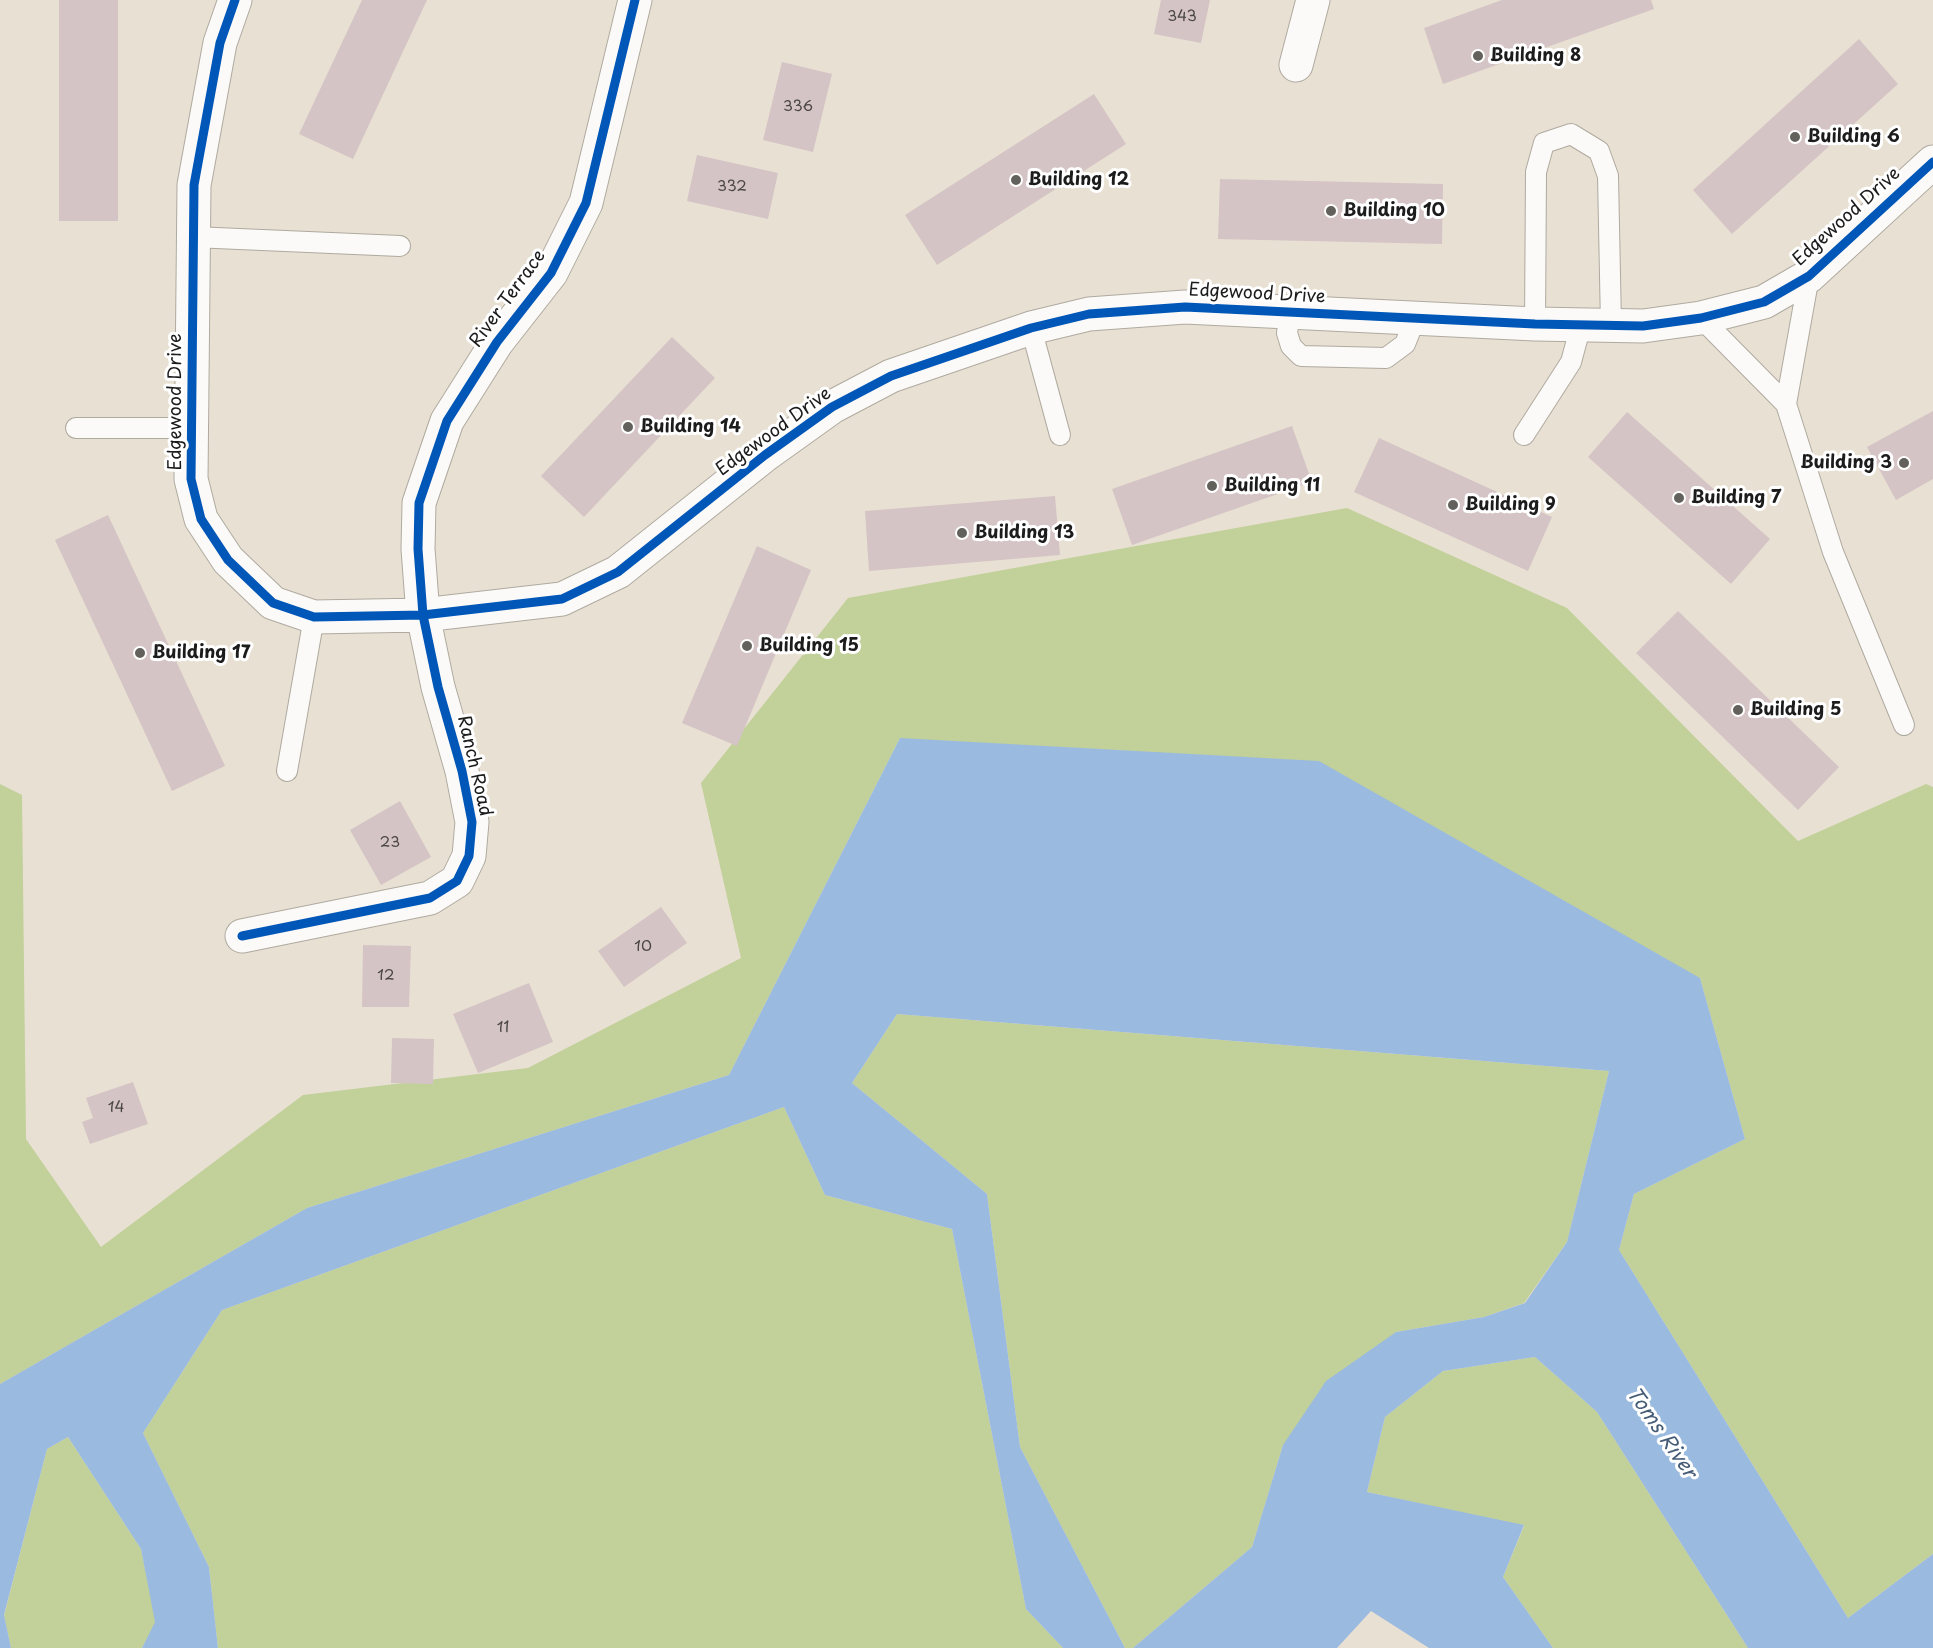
<!DOCTYPE html>
<html>
<head>
<meta charset="utf-8">
<style>
  body { margin:0 }
  canvas { display:block; background:#e8e0d2 }
</style>
</head>
<body>
<canvas width="1933" height="1648"></canvas>
<script>
const ctx = document.querySelector('canvas').getContext('2d');
ctx.lineJoin = 'round';
function fillPath(path, color) { ctx.fillStyle = color; ctx.fill(path, 'evenodd'); }
const poly = rows => new Path2D(rows.map(r => 'M' + r).join(''));
function trace(path, color, width, dash) { ctx.strokeStyle = color; ctx.lineWidth = width; ctx.lineCap = dash ? 'butt' : 'round'; ctx.setLineDash(dash || []); ctx.stroke(path); }
function drawText(font, color, halo, rows, align = 'center') {
  ctx.font = font + ' "Playpen Sans",sans-serif'; ctx.lineWidth = 6; ctx.setLineDash([]); ctx.textBaseline = 'middle'; ctx.strokeStyle = halo; ctx.fillStyle = color; for (const [text, x, y, turn = 0] of rows) {
    ctx.save(); ctx.translate(x, y); ctx.rotate((+turn || 0) * Math.PI / 180); ctx.textAlign = isNaN(turn) ? turn : align; if (halo) ctx.strokeText(text, 0, 0); ctx.fillText(text, 0, 0); ctx.restore();
  }
}
fillPath(poly([
  [1347,508,1567,608,1798,841,1926,784,1933,787,1933,1554,1848,1618,1619,1250,1634,1194,1745,1139,1700,978,900,738,729,1075,307,1208,0,1384,0,784,22,795,26,1139,101,1247,303,1095,528,1068,741,958,701,783,848,598],
  [897,1014,1609,1071,1567,1242,1524,1303,1484,1317,1396,1332,1283,1445,1252,1547,1133,1648,1125,1648,1020,1447,987,1194,852,1083],
  [784,1107,825,1195,952,1229,1026,1609,1063,1648,218,1648,209,1567,143,1433,222,1310],
  [1535,1357,1597,1412,1748,1648,1553,1648,1503,1577,1524,1526,1367,1492,1385,1417,1443,1371],
  [68,1437,141,1549,156,1622,142,1648,11,1648,4,1616,47,1449]
]), '#c2d09a');
fillPath(poly([
  [900,738,1319,761,1700,978,1745,1139,1634,1194,1619,1250,1848,1618,1933,1554,1933,1648,1748,1648,1597,1412,1535,1357,1443,1371,1385,1417,1367,1492,1524,1525,1503,1577,1553,1648,1429,1648,1371,1611,1337,1648,1133,1648,1252,1547,1283,1445,1326,1381,1396,1332,1484,1317,1525,1303,1567,1242,1609,1071,897,1014,852,1083,987,1194,1020,1447,1125,1648,1063,1648,1026,1609,952,1229,825,1195,784,1107,222,1310,143,1433,209,1567,218,1648,142,1648,155,1622,141,1549,68,1437,47,1449,4,1615,11,1648,0,1648,0,1384,307,1208,729,1075]
]), '#9abbdf');
fillPath(poly([
  [59,0,118,0,118,221,59,221],
  [362,0,427,0,353,159,299,134],
  [1161,0,1210,0,1201,43,1154,34],
  [1502,0,1651,0,1654,9,1443,84,1424,28],
  [1859,39,1898,84,1732,234,1693,190],
  [782,62,832,74,813,152,763,140],
  [1094,94,1126,144,937,265,905,215],
  [697,155,778,173,768,219,687,201],
  [1220,179,1443,184,1442,244,1218,239],
  [672,337,715,378,584,517,541,476],
  [1933,411,1933,479,1896,500,1867,447],
  [1627,412,1770,539,1731,584,1588,457],
  [1292,426,1312,482,1132,545,1112,489],
  [1379,438,1552,517,1528,571,1354,492],
  [1055,496,1060,555,869,571,865,511],
  [108,515,225,766,172,791,55,540],
  [757,546,811,570,737,746,682,723],
  [1678,611,1839,767,1798,810,1636,653],
  [400,801,431,857,381,885,350,830],
  [661,907,687,943,624,987,598,951],
  [363,945,411,946,409,1007,362,1007],
  [529,983,553,1042,478,1073,453,1014],
  [392,1038,434,1039,433,1084,391,1083],
  [133,1082,148,1124,90,1144,82,1122,93,1118,86,1098]
]), '#d5c4c5');
const lane = poly([
  [193,237,400,246],
  [1290,312,1287,333,1291,346,1301,356,1386,358,1405,344,1415,319],
  [1701,318,1786,404,1833,552,1904,725],
  [1535,324,1536,172,1544,143,1571,134,1599,151,1608,176,1611,325],
  [1031,328,1060,435],
  [1786,404,1809,276],
  [76,428,192,428],
  [1524,435,1571,362,1581,325],
  [287,771,314,617]
]);
const street = poly([
  [235,0,220,43,194,185,191,479,201,519,228,560,273,603,314,617,423,615,562,599,618,572,765,455,832,407,891,376,1031,328,1089,314,1185,307,1535,324,1643,326,1701,318,1764,302,1809,276,1933,162],
  [1296,65,1313,0],
  [242,936,430,898,457,881,469,856,472,822,462,771,438,687,423,615,418,549,419,503,447,421,497,342,551,273,586,203,635,0]
]);
trace(lane, '#afaaa0', 22);
trace(street, '#afaaa0', 35);
trace(lane, '#fcfaf8', 20);
trace(street, '#fcfaf8', 33);
trace(poly([
  [235,0,220,43,194,185,191,479,201,519,228,560,273,603,314,617,423,615,562,599,618,572,765,455,832,407,891,376,1031,328,1089,314,1185,307,1535,324,1643,326,1701,318,1764,302,1809,276,1933,162],
  [242,936,430,898,457,881,469,856,472,822,462,771,438,687,423,615,418,549,419,503,447,421,497,342,551,273,586,203,635,0]
]), '#0057b8', 9);
for (const [x, y, r, color] of [
  [1478,56,6,"#63615c"],
  [1795,137,6,"#63615c"],
  [1016,180,6,"#63615c"],
  [1331,211,6,"#63615c"],
  [628,427,6,"#63615c"],
  [1904,463,6,"#63615c"],
  [1212,486,6,"#63615c"],
  [1679,498,6,"#63615c"],
  [1453,505,6,"#63615c"],
  [962,533,6,"#63615c"],
  [747,646,6,"#63615c"],
  [140,653,6,"#63615c"],
  [1738,710,6,"#63615c"]
]) { const dot = new Path2D(); dot.arc(x, y, r, 0, 2 * Math.PI); ctx.fillStyle = color; ctx.fill(dot); trace(dot, '#fff', 2); }
drawText('15px', '#4a4646', null, [
  ["343",1182,17],
  ["336",798,107],
  ["332",732,187],
  ["23",390,843],
  ["10",643,947],
  ["12",386,976],
  ["11",503,1028],
  ["14",116,1108]
]);
drawText('bold 18px', '#1c1c1c', '#fff', [
  ["Building 8",1490,56],
  ["Building 6",1807,137],
  ["Building 12",1028,180],
  ["Building 10",1343,211],
  ["Building 14",640,427],
  ["Building 3",1892,463,"right"],
  ["Building 11",1224,486],
  ["Building 7",1691,498],
  ["Building 9",1465,505],
  ["Building 13",974,533],
  ["Building 15",759,646],
  ["Building 17",152,653],
  ["Building 5",1750,710]
], 'left');
drawText('18px', '#1c1c1c', '#fff', [
  ["Edgewood Drive",1847,217,-42],
  ["Edgewood Drive",1257,294,3],
  ["River Terrace",508,299,-54],
  ["Edgewood Drive",176,402,-90],
  ["Edgewood Drive",774,432,-36],
  ["Ranch Road",474,766,77]
]);
drawText('italic 20px', '#455c76', '#fff', [
  ["Toms River",1661,1433,55]
]);
</script>
</body>
</html>
